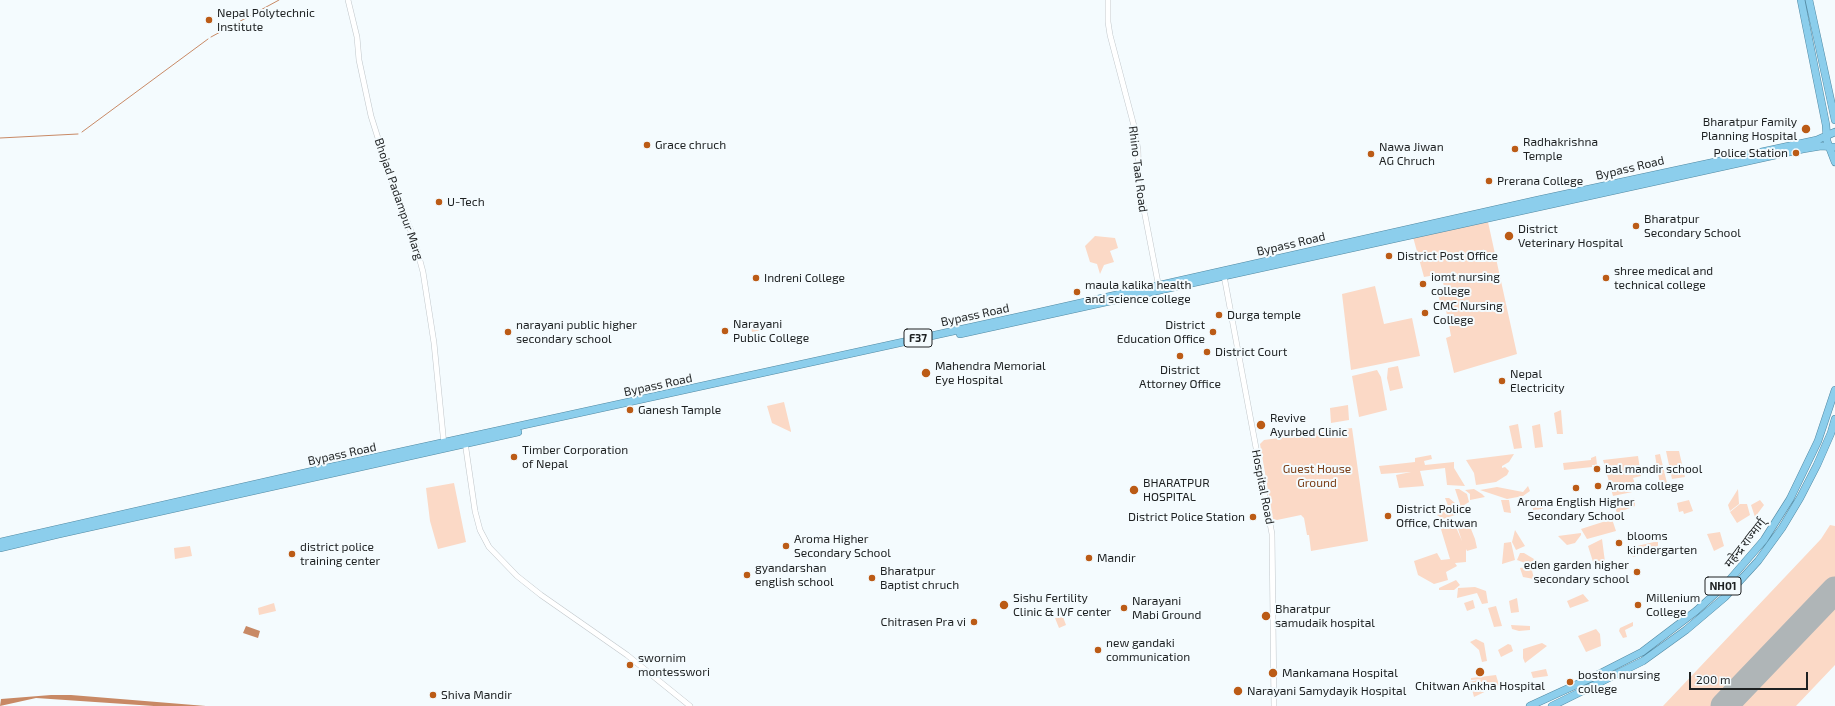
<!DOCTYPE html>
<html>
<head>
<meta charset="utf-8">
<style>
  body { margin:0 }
  #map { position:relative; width:1835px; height:706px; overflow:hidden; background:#f4fbfe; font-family:"Exo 2",sans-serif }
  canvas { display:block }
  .scale { position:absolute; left:1689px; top:672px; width:119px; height:18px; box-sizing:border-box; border:2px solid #1e2122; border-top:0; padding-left:5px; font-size:12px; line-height:14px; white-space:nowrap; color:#1e2122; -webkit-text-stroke:3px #f4fbfe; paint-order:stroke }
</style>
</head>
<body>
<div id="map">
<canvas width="1835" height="706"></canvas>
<div class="scale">200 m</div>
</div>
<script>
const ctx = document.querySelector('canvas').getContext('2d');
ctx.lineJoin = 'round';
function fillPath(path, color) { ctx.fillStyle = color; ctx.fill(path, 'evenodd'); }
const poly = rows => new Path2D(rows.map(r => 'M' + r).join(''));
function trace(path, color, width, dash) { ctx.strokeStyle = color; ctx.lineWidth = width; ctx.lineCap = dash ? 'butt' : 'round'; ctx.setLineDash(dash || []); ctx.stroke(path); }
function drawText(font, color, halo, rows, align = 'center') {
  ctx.font = font + ' "Exo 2","Noto Sans Devanagari",sans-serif'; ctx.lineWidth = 4; ctx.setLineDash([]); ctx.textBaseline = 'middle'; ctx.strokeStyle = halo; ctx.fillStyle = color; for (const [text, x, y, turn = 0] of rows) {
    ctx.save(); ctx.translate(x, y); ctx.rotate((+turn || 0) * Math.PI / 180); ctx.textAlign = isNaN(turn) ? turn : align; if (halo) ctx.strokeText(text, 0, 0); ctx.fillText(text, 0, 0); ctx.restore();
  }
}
fillPath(poly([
  [1488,222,1517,354,1454,373,1446,338,1451,336,1446,310,1442,311,1438,294,1445,291,1441,274,1424,277,1413,237],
  [1095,236,1115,238,1118,248,1110,251,1114,262,1104,265,1100,274,1097,264,1090,262,1085,246],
  [1375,286,1384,324,1412,318,1420,356,1351,370,1342,294],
  [760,321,762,330,752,332,750,323],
  [1398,366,1403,388,1390,391,1387,378,1388,368],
  [1377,370,1381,377,1387,410,1359,417,1352,376],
  [784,402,791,431,791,432,772,423,767,406],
  [1348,405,1349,420,1331,423,1330,408],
  [1561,410,1563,434,1557,434,1554,413],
  [1518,424,1522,448,1514,449,1509,426],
  [1540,424,1543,447,1535,448,1532,426],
  [1352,428,1368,541,1311,551,1309,535,1307,535,1304,518,1301,515,1277,520,1273,519,1260,444,1264,440],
  [1666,451,1679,451,1685,477,1672,479],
  [1514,454,1509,462,1502,466,1502,468,1505,467,1509,471,1507,475,1496,482,1476,485,1474,473,1466,460],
  [1660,454,1667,483,1660,485,1655,455],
  [1431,455,1432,459,1424,461,1425,465,1454,462,1454,468,1465,486,1447,485,1445,468,1420,471,1424,486,1399,488,1396,475,1411,472,1381,474,1379,466,1415,462,1415,458],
  [1596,456,1597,465,1592,465,1592,467,1564,470,1563,463,1591,460,1591,458],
  [1638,456,1641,476,1633,478,1637,491,1613,496,1603,460],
  [454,483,466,542,438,549,430,521,426,488],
  [1528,486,1530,491,1523,496,1507,499,1480,490,1497,487,1523,492],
  [1455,489,1459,489,1467,494,1469,502,1461,507],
  [1474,489,1482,494,1485,497,1470,500,1470,494,1465,490],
  [1738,489,1739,504,1730,511,1728,505],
  [1445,498,1449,498,1455,503,1455,515,1443,519,1437,515,1449,508],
  [1635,498,1635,506,1617,513,1614,505],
  [1501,500,1509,500,1511,513,1504,512],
  [1548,500,1549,503,1542,509,1533,510,1532,503],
  [1689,500,1693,511,1684,514,1683,511,1679,512,1677,503],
  [1760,500,1764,505,1755,517,1751,505],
  [1740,504,1747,504,1750,515,1737,523,1730,512],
  [1612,519,1616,531,1587,539,1581,529],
  [1455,525,1462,541,1457,526,1467,525,1471,529,1475,539,1477,548,1467,551,1466,549,1466,562,1455,563,1457,566,1446,572,1448,580,1434,584,1418,575,1414,561,1437,553,1441,560,1450,559,1440,526],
  [1830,525,1835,526,1835,580,1714,706,1663,706,1821,539],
  [1515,530,1525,546,1516,550,1512,542],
  [1720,532,1724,546,1714,551,1707,534],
  [1581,533,1581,535,1575,543,1567,545,1558,536],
  [1602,539,1605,562,1594,565,1588,546],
  [1658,541,1658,549,1633,557,1629,548],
  [1511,542,1515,560,1502,564,1504,543],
  [190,546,192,556,175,559,174,548],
  [1520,553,1524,553,1539,562,1525,563,1517,560],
  [1531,566,1534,579,1523,577,1520,568],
  [1456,580,1460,585,1454,590,1439,590,1439,588],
  [1475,587,1486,591,1488,603,1482,604,1477,593,1457,598,1458,588],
  [1583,594,1589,601,1570,608,1567,601],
  [1517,598,1519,612,1511,613,1509,601],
  [1473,600,1475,608,1467,611,1464,603],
  [274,603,276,611,259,615,258,608],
  [1835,605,1835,665,1796,706,1739,706],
  [1496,606,1502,626,1494,627,1488,608],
  [1063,617,1066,625,1059,628,1055,618],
  [1633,622,1633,626,1625,630,1627,637,1623,638,1619,631,1620,628],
  [1511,625,1530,626,1530,630,1519,631,1512,629],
  [1596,629,1600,634,1601,646,1586,652,1578,636],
  [1476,639,1484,643,1487,661,1482,662,1479,650,1470,642],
  [1542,643,1547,646,1525,663,1523,658,1523,649],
  [1508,644,1511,645,1513,651,1501,657,1498,650],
  [1546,669,1548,676,1533,678,1531,672],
  [1496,675,1499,685,1474,697,1470,682,1482,679,1471,680,1471,678]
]), '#fbd9c6');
fillPath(poly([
  [246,626,260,631,258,638,243,633],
  [51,695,71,695,206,706,154,706,36,698,0,706,1,699]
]), '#c88965');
trace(poly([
  [211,37,279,0],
  [82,132,208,39],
  [0,138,78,134]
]), '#c88965', 1);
trace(poly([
  [1724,706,1835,590]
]), '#afb5b7', 27);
const tertiary = poly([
  [348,0,357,37,359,60,371,116,389,173,415,242,423,272,434,343,444,445],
  [1108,0,1108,22,1110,35,1134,126,1138,150,1139,184,1159,288],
  [1223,274,1225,281,1272,534,1274,706],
  [465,442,475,511,480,530,489,547,517,576,541,595,627,655,690,706]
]);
const trunk = poly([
  [1801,0,1826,125,1827,141,1835,162],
  [1809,0,1835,120],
  [960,334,1803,149,1821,146,1835,147],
  [0,542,313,471,1036,313,1538,200,1817,140,1835,132],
  [0,548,59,534,518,432],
  [1530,706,1593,677,1642,652,1696,611,1726,584,1764,540,1790,499,1818,441,1835,390],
  [1552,706,1643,661,1686,630,1725,597,1758,561,1782,528,1800,498,1817,465,1831,433,1835,419]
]);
trace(tertiary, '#c0c6ca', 6);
trace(trunk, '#538aa3', 8);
trace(tertiary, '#fff', 5);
trace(trunk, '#8cceec', 7);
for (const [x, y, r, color] of [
  [209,20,4,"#bb5b16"],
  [1806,129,5,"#bb5b16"],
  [647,145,4,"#bb5b16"],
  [1515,149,4,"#bb5b16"],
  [1796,153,4,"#bb5b16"],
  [1371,154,4,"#bb5b16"],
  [1489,181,4,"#bb5b16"],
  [439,202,4,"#bb5b16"],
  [1636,226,4,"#bb5b16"],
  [1509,236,5,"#bb5b16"],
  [1389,256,4,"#bb5b16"],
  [756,278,4,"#bb5b16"],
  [1606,278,4,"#bb5b16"],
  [1423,284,4,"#bb5b16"],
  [1077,292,4,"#bb5b16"],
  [1425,313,4,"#bb5b16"],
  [1219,315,4,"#bb5b16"],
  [725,331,4,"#bb5b16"],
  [508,332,4,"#bb5b16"],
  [1213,332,4,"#bb5b16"],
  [1207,352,4,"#bb5b16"],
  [1180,356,4,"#bb5b16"],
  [926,373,5,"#bb5b16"],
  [1502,381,4,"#bb5b16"],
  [630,410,4,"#bb5b16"],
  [1261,425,5,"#bb5b16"],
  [514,457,4,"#bb5b16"],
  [1597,469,4,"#bb5b16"],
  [1598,486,4,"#bb5b16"],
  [1576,488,4,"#bb5b16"],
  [1134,490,5,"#bb5b16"],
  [1388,516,4,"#bb5b16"],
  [1253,517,4,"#bb5b16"],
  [1619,543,4,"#bb5b16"],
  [786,546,4,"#bb5b16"],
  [292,554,4,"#bb5b16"],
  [1089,558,4,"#bb5b16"],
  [1637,572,4,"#bb5b16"],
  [747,575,4,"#bb5b16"],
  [872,578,4,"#bb5b16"],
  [1004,605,5,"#bb5b16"],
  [1638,605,4,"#bb5b16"],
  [1124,608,4,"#bb5b16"],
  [1266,616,5,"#bb5b16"],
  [974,622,4,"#bb5b16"],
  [1098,650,4,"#bb5b16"],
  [630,665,4,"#bb5b16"],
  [1480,672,5,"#bb5b16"],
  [1273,673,5,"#bb5b16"],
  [1570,682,4,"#bb5b16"],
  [1238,691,5,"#bb5b16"],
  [433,695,4,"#bb5b16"]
]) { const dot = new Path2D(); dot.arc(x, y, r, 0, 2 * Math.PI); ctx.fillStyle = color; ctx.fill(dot); trace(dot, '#f4fbfe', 1.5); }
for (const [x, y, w] of [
  [918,338,28],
  [1723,586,36]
]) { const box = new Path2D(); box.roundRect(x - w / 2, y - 9, w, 18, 3); ctx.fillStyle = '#f4fbfe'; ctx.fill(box); trace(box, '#1e2122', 1); }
drawText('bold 11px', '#1e2122', null, [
  ["F37",918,338],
  ["NH01",1723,586]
]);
drawText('12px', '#1e2122', '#f4fbfe', [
  ["Nepal Polytechnic",217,13],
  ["Institute",217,27],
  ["Bharatpur Family",1797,122,"right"],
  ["Planning Hospital",1797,136,"right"],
  ["Radhakrishna",1523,142],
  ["Temple",1523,156],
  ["Grace chruch",655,145],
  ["Nawa Jiwan",1379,147],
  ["AG Chruch",1379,161],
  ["Police Station",1788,153,"right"],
  ["Prerana College",1497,181],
  ["U-Tech",447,202],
  ["Bharatpur",1644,219],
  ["Secondary School",1644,233],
  ["District",1518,229],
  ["Veterinary Hospital",1518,243],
  ["District Post Office",1397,256],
  ["shree medical and",1614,271],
  ["technical college",1614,285],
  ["iomt nursing",1431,277],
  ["college",1431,291],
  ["Indreni College",764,278],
  ["maula kalika health",1085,285],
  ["and science college",1085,299],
  ["CMC Nursing",1433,306],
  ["College",1433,320],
  ["Durga temple",1227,315],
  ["Narayani",733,324],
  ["Public College",733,338],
  ["narayani public higher",516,325],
  ["secondary school",516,339],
  ["District",1205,325,"right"],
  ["Education Office",1205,339,"right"],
  ["District Court",1215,352],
  ["Mahendra Memorial",935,366],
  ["Eye Hospital",935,380],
  ["District",1180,370,"center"],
  ["Attorney Office",1180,384,"center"],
  ["Nepal",1510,374],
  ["Electricity",1510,388],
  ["Ganesh Tample",638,410],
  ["Revive",1270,418],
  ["Ayurbed Clinic",1270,432],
  ["Timber Corporation",522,450],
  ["of Nepal",522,464],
  ["bal mandir school",1605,469],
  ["BHARATPUR",1143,483],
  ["HOSPITAL",1143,497],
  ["Aroma college",1606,486],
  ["Aroma English Higher",1576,502,"center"],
  ["Secondary School",1576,516,"center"],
  ["District Police",1396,509],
  ["Office, Chitwan",1396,523],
  ["District Police Station",1245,517,"right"],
  ["blooms",1627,536],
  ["kindergarten",1627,550],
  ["Aroma Higher",794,539],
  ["Secondary School",794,553],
  ["district police",300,547],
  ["training center",300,561],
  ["Mandir",1097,558],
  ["eden garden higher",1629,565,"right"],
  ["secondary school",1629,579,"right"],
  ["gyandarshan",755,568],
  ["english school",755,582],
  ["Bharatpur",880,571],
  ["Baptist chruch",880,585],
  ["Sishu Fertility",1013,598],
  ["Clinic & IVF center",1013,612],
  ["Millenium",1646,598],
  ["College",1646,612],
  ["Narayani",1132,601],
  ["Mabi Ground",1132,615],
  ["Bharatpur",1275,609],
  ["samudaik hospital",1275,623],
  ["Chitrasen Pra vi",966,622,"right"],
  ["new gandaki",1106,643],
  ["communication",1106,657],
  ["swornim",638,658],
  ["montesswori",638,672],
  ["Mankamana Hospital",1282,673],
  ["boston nursing",1578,675],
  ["college",1578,689],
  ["Chitwan Ankha Hospital",1480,686,"center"],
  ["Narayani Samydayik Hospital",1247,691],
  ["Shiva Mandir",441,695]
], 'left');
drawText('12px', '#1e2122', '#f4fbfe', [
  ["Bypass Road",1630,168,-13],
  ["Rhino Taal Road",1138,169,83],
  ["Bhojad Padampur Marg",399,199,71],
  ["Bypass Road",1291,244,-13],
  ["Bypass Road",975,315,-12],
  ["Bypass Road",658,385,-12],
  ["Bypass Road",342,454,-12],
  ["Hospital Road",1263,487,79],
  ["महेन्द्र राज्मार्ग्",1745,543,-52]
]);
drawText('12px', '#7b3f18', '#f4fbfe', [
  ["Guest House",1317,469],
  ["Ground",1317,483]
]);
</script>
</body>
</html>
